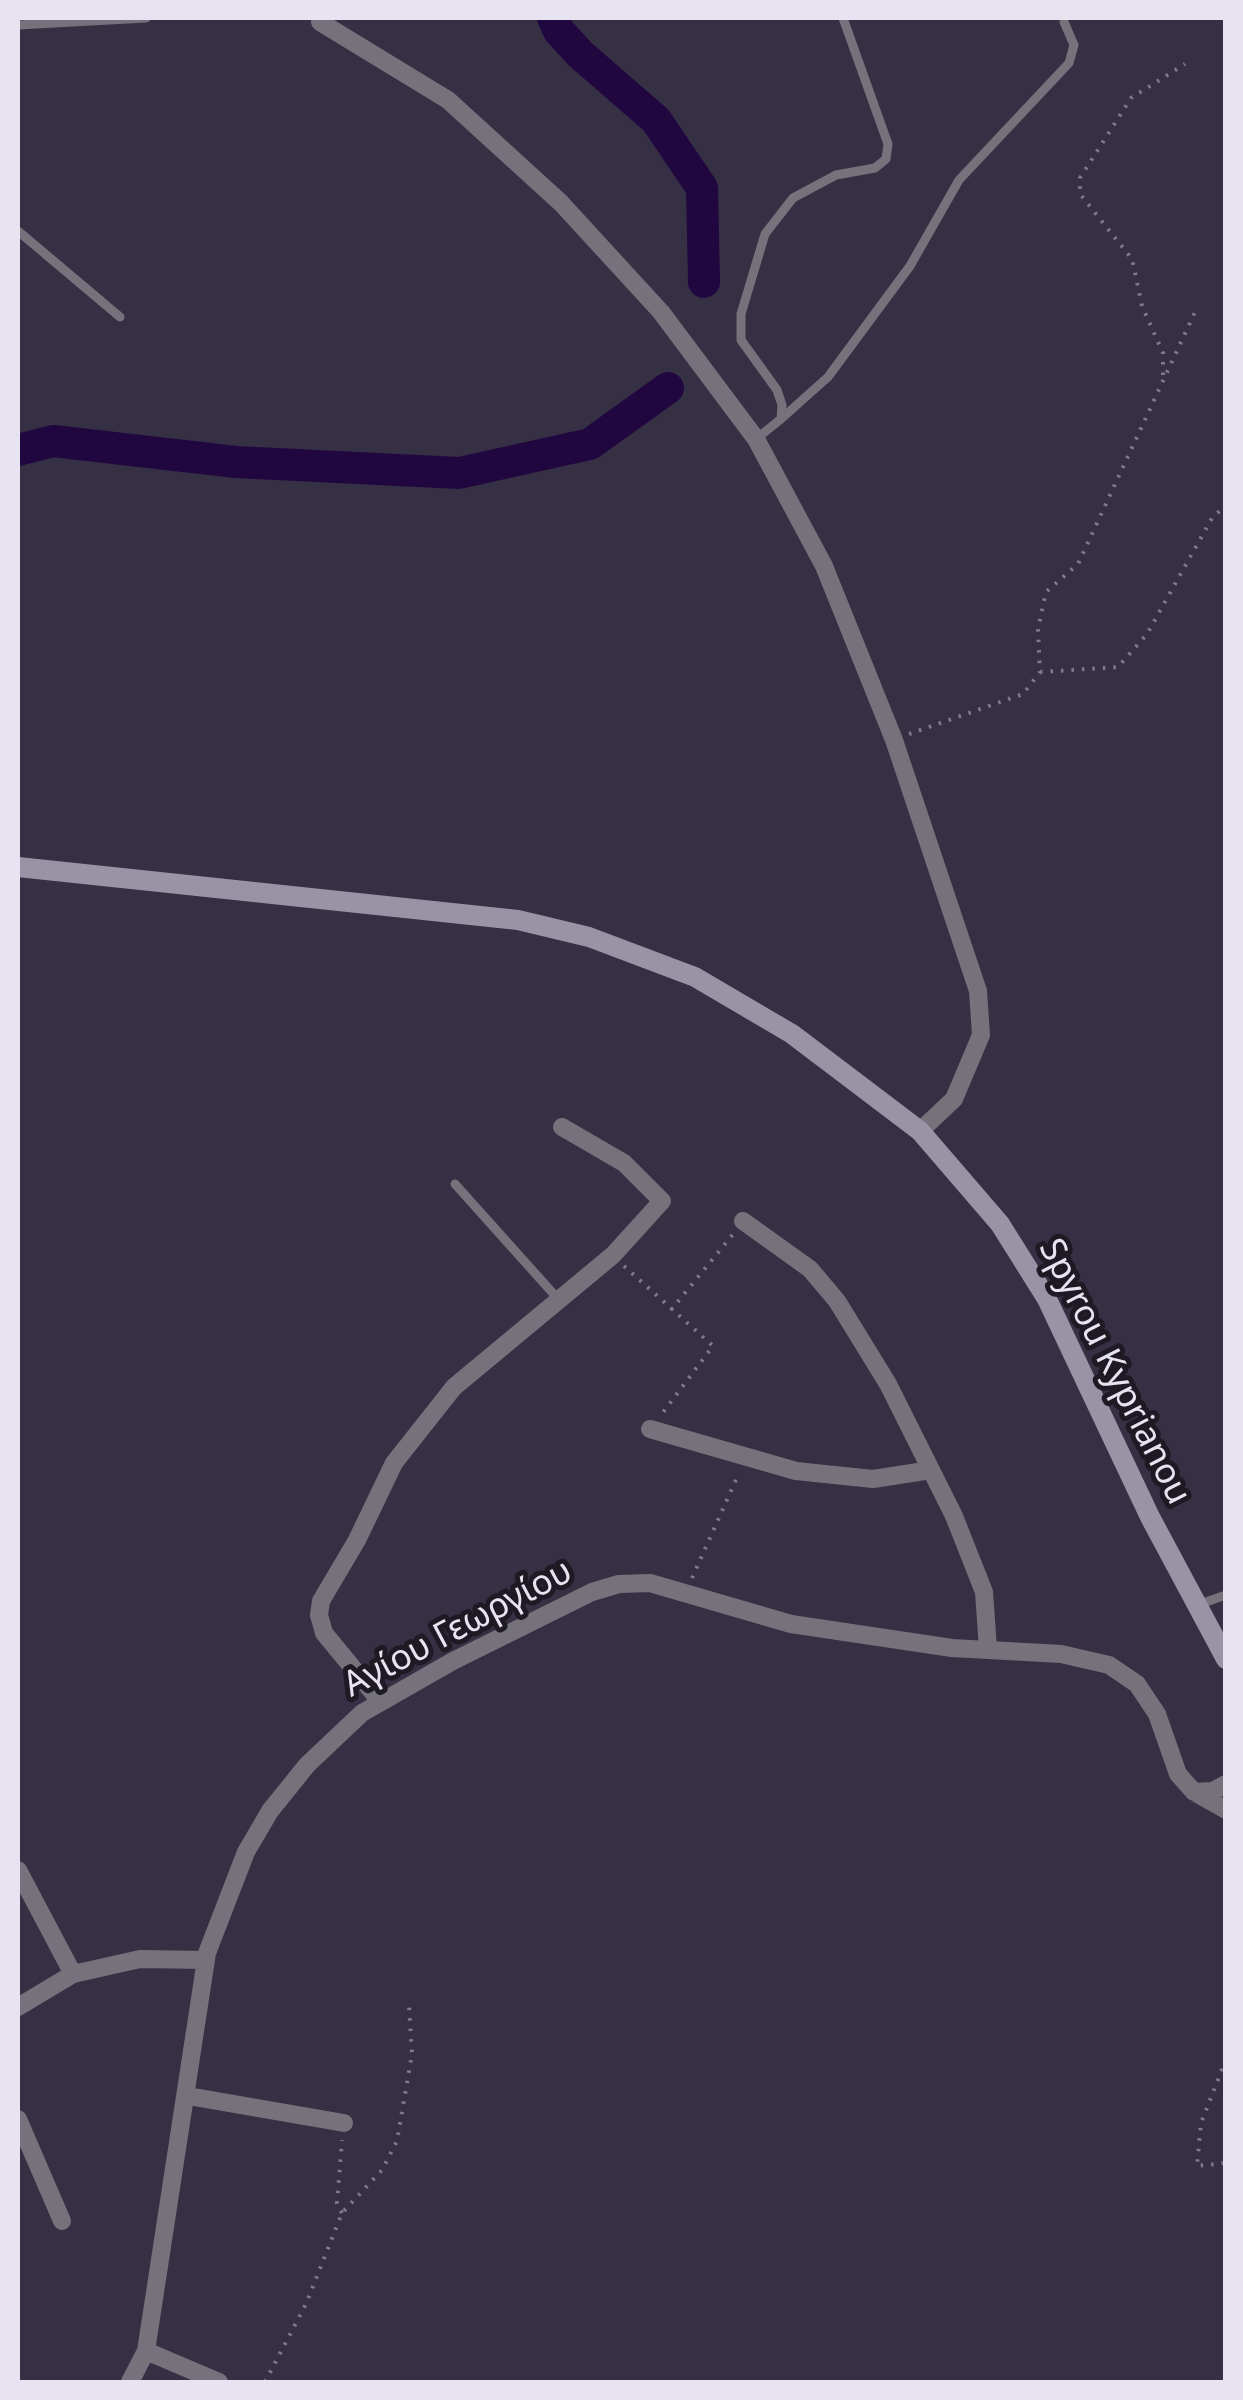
<!DOCTYPE html>
<html>
<head>
<meta charset="utf-8">
<style>
  body { margin:0 }
  #map { position:relative; width:1243px; height:2400px; overflow:hidden; background:#363045; font-family:"Noto Sans",sans-serif }
  canvas { display:block }
  .frame { position:absolute; inset:0; border:20px solid #e7e3f1; pointer-events:none }
</style>
</head>
<body>
<div id="map">
<canvas width="1243" height="2400"></canvas>
<div class="frame"></div>
</div>
<script>
const ctx = document.querySelector('canvas').getContext('2d');
ctx.lineJoin = 'round';
const poly = rows => new Path2D(rows.map(r => 'M' + r).join(''));
function trace(path, color, width, dash) { ctx.strokeStyle = color; ctx.lineWidth = width; ctx.lineCap = dash ? 'butt' : 'round'; ctx.setLineDash(dash || []); ctx.stroke(path); }
function drawText(font, color, halo, rows, align = 'center') {
  ctx.font = font + ' "Noto Sans",sans-serif'; ctx.lineWidth = 10; ctx.setLineDash([]); ctx.textBaseline = 'middle'; ctx.strokeStyle = halo; ctx.fillStyle = color; for (const [text, x, y, turn = 0] of rows) {
    ctx.save(); ctx.translate(x, y); ctx.rotate((+turn || 0) * Math.PI / 180); ctx.textAlign = isNaN(turn) ? turn : align; if (halo) ctx.strokeText(text, 0, 0); ctx.fillText(text, 0, 0); ctx.restore();
  }
}
trace(poly([
  [553,18,559,31,580,54,656,120,702,188,704,282],
  [18,450,53,441,236,462,459,473,590,444,668,388]
]), '#210740', 32);
trace(poly([
  [1163,375,1163,353,1142,306,1132,259,1080,194,1080,178,1131,98,1185,64],
  [1040,672,1118,667,1147,634,1212,518,1226,505],
  [909,734,1023,694,1040,672,1038,629,1046,592,1078,564,1195,312],
  [624,1266,713,1346,661,1415],
  [671,1310,734,1233],
  [692,1578,739,1473],
  [1224,2163,1197,2166,1201,2123,1226,2059],
  [342,2213,337,2203,342,2140],
  [265,2382,306,2304,342,2213,382,2170,397,2141,412,2054,409,2006]
]), '#7f7a8c', 4, [2.5, 8]);
trace(poly([
  [18,25,146,18],
  [18,231,120,317],
  [781,419,828,377,910,266,959,180,1069,63,1074,45,1064,22],
  [756,439,781,419,782,405,777,390,741,340,741,314,765,234,793,198,836,175,875,168,886,159,888,144,843,18],
  [455,1184,559,1300],
  [1197,1605,1226,1595]
]), '#75727c', 9);
trace(poly([
  [320,22,448,100,561,203,661,312,756,439,824,566,894,740,978,991,981,1035,954,1099,920,1131],
  [743,1221,810,1269,837,1301,888,1384,954,1516,984,1592,988,1649],
  [650,1429,796,1471,873,1479,931,1470],
  [380,1701,324,1633,319,1615,321,1601,357,1540,394,1463,454,1387,613,1255,662,1201,624,1163,562,1127],
  [1194,1792,1226,1810],
  [18,1870,73,1974],
  [18,2007,73,1974,140,1959,206,1960],
  [188,2096,344,2123],
  [18,2119,62,2221],
  [146,2351,219,2382],
  [130,2382,146,2351,207,1953,246,1852,270,1811,307,1765,362,1713,453,1661,592,1592,619,1584,650,1583,791,1624,952,1648,1061,1654,1109,1665,1137,1684,1157,1714,1178,1774,1194,1792,1213,1791,1226,1784]
]), '#75727c', 18);
trace(poly([
  [18,867,518,920,589,937,695,977,792,1034,920,1131,1000,1224,1047,1299,1150,1517,1226,1659]
]), '#9994a5', 20);
drawText('35px', '#e7e3f1', '#1d1a24', [
  ["Spyrou Kyprianou",1114,1372,63],
  ["Αγίου Γεωργίου",458,1629,-28]
]);
</script>
</body>
</html>
